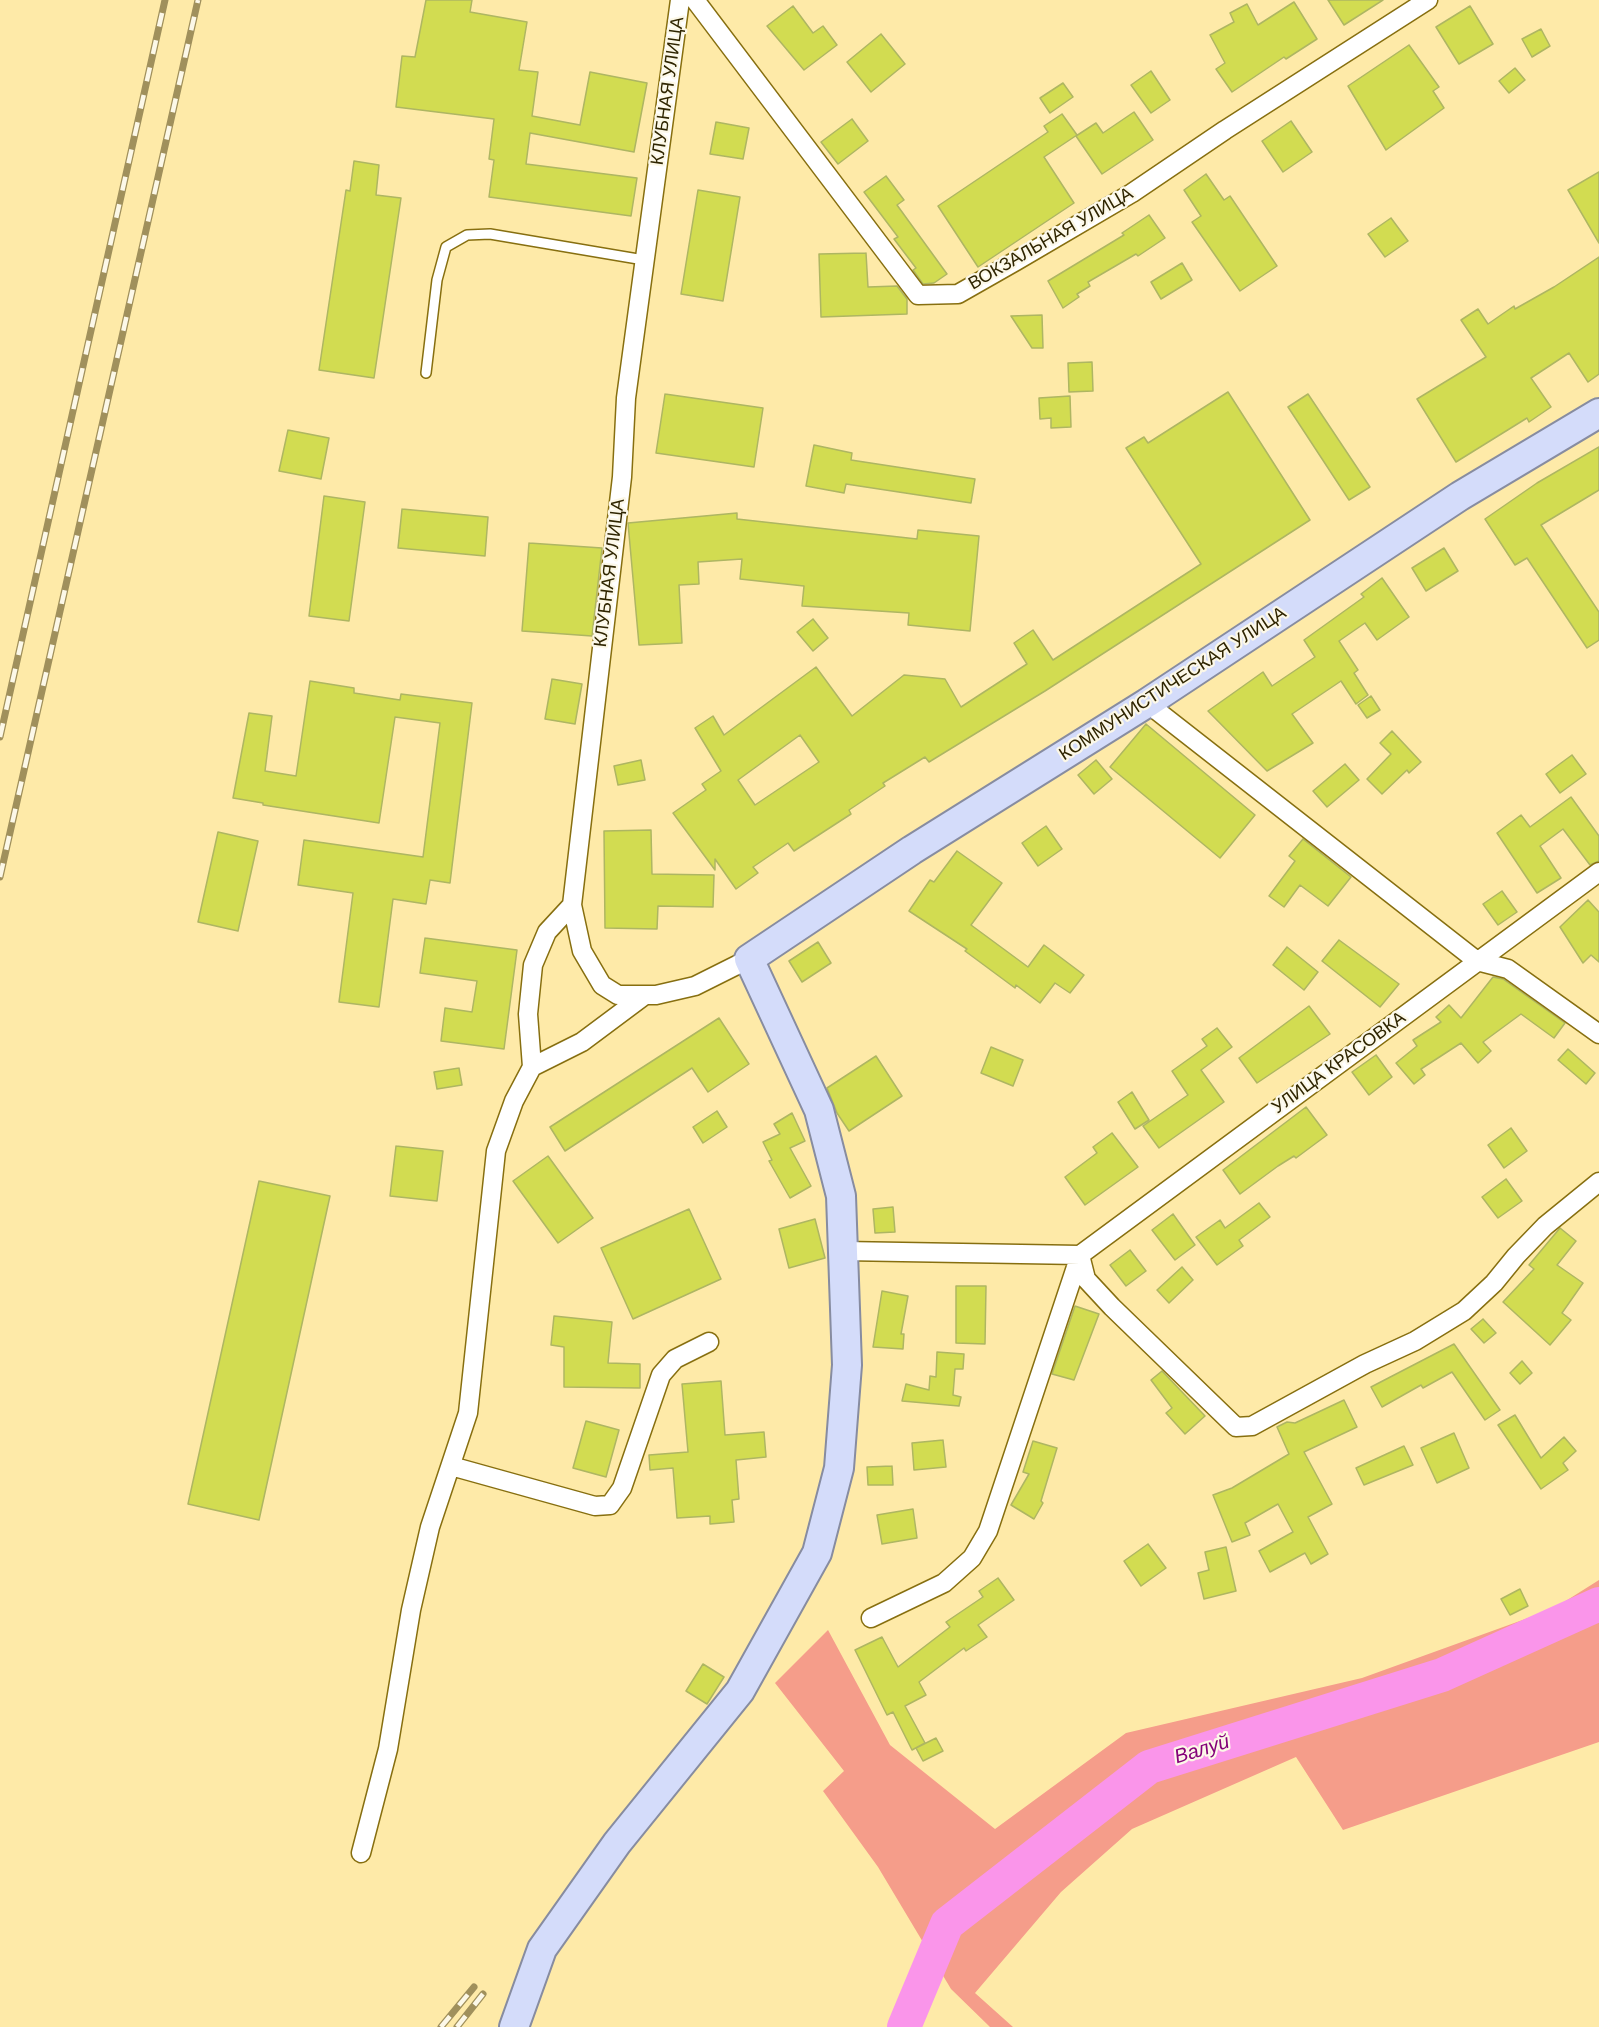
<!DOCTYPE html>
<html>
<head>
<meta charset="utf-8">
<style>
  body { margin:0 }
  canvas { display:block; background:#feeaa8 }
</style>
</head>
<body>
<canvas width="1599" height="2027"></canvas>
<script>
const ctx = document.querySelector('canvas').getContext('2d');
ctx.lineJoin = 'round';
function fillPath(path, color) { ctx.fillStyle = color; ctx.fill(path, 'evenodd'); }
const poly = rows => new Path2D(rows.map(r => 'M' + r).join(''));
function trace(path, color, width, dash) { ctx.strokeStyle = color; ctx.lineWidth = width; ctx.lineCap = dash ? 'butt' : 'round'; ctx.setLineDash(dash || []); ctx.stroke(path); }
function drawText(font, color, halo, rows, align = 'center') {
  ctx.font = font + ' Arial,sans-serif'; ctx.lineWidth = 4.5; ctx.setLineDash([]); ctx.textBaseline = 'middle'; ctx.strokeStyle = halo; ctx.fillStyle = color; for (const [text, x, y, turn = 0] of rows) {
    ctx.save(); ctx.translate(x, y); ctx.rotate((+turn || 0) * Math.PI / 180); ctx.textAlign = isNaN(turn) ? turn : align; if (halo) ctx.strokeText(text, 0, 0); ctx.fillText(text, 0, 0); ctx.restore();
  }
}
fillPath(poly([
  [1599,1580,1599,1742,1343,1830,1296,1757,1132,1829,1061,1892,975,1993,1013,2027,990,2027,951,1989,878,1867,823,1791,844,1771,775,1683,828,1630,890,1745,995,1829,1126,1733,1362,1678,1553,1609]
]), '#f59d8a');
trace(poly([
  [904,2027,947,1924,1149,1767,1442,1675,1599,1604]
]), '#fa95ea', 34);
const building = poly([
  [426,0,472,0,470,12,527,22,519,70,538,72,532,116,580,125,590,72,647,83,634,152,530,133,526,164,637,178,631,216,489,197,494,160,489,159,494,119,396,107,402,56,415,57,426,0],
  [1328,0,1383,0,1344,25,1328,0],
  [1294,2,1317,39,1286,59,1284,57,1232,92,1216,69,1225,63,1210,35,1234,22,1230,13,1247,4,1258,25,1294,2],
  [793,6,813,33,823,26,837,45,804,70,767,26,793,6],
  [1470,6,1493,44,1459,64,1436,27,1470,6],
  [1541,29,1550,46,1532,57,1522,39,1541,29],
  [881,34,905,64,871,92,847,62,881,34],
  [1409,45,1439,87,1433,91,1444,108,1386,150,1348,86,1409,45],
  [1515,68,1525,80,1509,93,1499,81,1515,68],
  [1151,71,1170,100,1151,113,1131,85,1151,71],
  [1063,83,1073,97,1050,113,1040,98,1063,83],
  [1134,112,1153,140,1102,174,1076,136,1096,123,1103,133,1134,112],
  [1062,114,1077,135,1044,157,1074,203,978,267,938,206,1048,132,1044,126,1062,114],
  [852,119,868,141,838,164,821,142,852,119],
  [1291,121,1312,152,1283,172,1262,141,1291,121],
  [716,122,749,128,743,159,710,154,716,122],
  [354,161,379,165,376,195,401,198,374,378,319,370,346,190,350,191,354,161],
  [1599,172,1599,243,1568,190,1599,172],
  [1206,174,1224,200,1230,196,1277,266,1240,291,1192,222,1201,216,1184,190,1206,174],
  [886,176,904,200,897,205,947,274,934,283,923,284,913,270,916,268,894,239,898,237,864,192,886,176],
  [698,190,740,197,723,301,681,294,698,190],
  [1149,215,1165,238,1138,256,1136,254,1088,282,1090,286,1077,294,1079,297,1063,308,1048,281,1124,235,1122,233,1149,215],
  [1391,218,1408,241,1385,257,1368,234,1391,218],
  [866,253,868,287,897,286,907,299,907,314,821,317,819,254,866,253],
  [1599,257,1599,374,1588,382,1569,353,1531,378,1551,407,1529,422,1527,418,1456,462,1417,399,1486,357,1461,320,1478,309,1488,324,1514,306,1515,309,1554,287,1599,257],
  [1182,263,1192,280,1161,299,1151,282,1182,263],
  [1042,315,1043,348,1032,348,1011,316,1042,315],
  [1092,362,1093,391,1069,392,1068,363,1092,362],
  [1228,392,1310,520,1045,691,929,762,925,757,883,783,885,786,849,810,851,814,794,851,788,843,753,867,758,873,736,889,715,859,715,870,673,813,706,790,702,784,721,771,695,728,713,716,724,735,816,667,852,716,904,675,945,679,961,707,1027,664,1014,643,1033,630,1053,660,1201,564,1126,448,1144,437,1148,443,1228,392],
  [800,735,819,762,755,805,738,780,800,735],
  [665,394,763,408,754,467,656,453,665,394],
  [1308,394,1370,487,1349,500,1288,407,1308,394],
  [1070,396,1071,427,1051,428,1051,418,1040,419,1039,398,1070,396],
  [288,430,329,438,321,479,279,471,288,430],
  [814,445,852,453,851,460,975,479,971,503,846,484,844,493,806,486,814,445],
  [1599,447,1599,490,1541,525,1599,612,1599,640,1587,648,1527,558,1515,565,1485,519,1537,483,1599,447],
  [324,496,365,502,349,621,309,616,324,496],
  [402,509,488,517,485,556,398,548,402,509],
  [737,513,737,519,917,539,918,530,979,536,970,631,908,625,909,613,802,606,804,586,740,579,742,559,698,562,699,584,679,585,682,643,639,645,628,523,737,513],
  [529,543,602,548,592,636,522,631,529,543],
  [1444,548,1458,571,1426,591,1412,568,1444,548],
  [1382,578,1409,617,1377,640,1365,623,1339,641,1358,670,1354,673,1368,695,1356,704,1341,681,1292,714,1313,743,1267,771,1208,711,1263,672,1272,686,1315,657,1304,640,1364,597,1361,594,1382,578],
  [813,619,828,638,813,651,797,632,813,619],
  [552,679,582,684,575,724,545,719,552,679],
  [310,681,354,688,354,693,400,700,401,694,472,703,450,883,430,880,426,904,393,899,379,1007,339,1002,353,893,298,885,304,840,423,857,440,723,395,717,379,823,263,805,263,803,233,798,249,713,272,716,265,771,296,776,310,681],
  [1371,696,1380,710,1367,718,1358,705,1371,696],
  [1146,724,1255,815,1220,858,1110,767,1146,724],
  [1392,731,1421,762,1409,773,1407,770,1382,794,1367,779,1391,754,1380,743,1392,731],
  [1572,755,1586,774,1560,793,1546,774,1572,755],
  [641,760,645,780,618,785,614,766,641,760],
  [1096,760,1112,779,1094,794,1078,775,1096,760],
  [1345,764,1359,780,1327,807,1313,791,1345,764],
  [1571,797,1599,836,1599,861,1590,865,1563,829,1540,846,1561,878,1537,893,1497,833,1521,815,1530,827,1571,797],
  [1046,826,1062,849,1038,866,1022,843,1046,826],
  [651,830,652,874,714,875,713,907,658,906,657,929,605,928,604,831,651,830],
  [218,832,258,841,238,931,198,922,218,832],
  [1303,839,1351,877,1328,906,1300,885,1284,907,1269,896,1295,861,1289,856,1303,839],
  [957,851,1002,883,971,925,1028,967,1044,945,1084,975,1070,993,1055,983,1040,1003,1016,985,1015,988,965,951,967,949,909,911,930,880,934,882,957,851],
  [1502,891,1517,912,1498,925,1483,904,1502,891],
  [1588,900,1599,912,1599,962,1591,955,1583,963,1560,927,1588,900],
  [425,938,517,950,504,1049,441,1041,445,1008,472,1012,477,981,420,973,425,938],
  [1339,940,1399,984,1380,1007,1322,961,1339,940],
  [818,942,831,963,802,982,789,961,818,942],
  [1287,947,1318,972,1304,990,1273,965,1287,947],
  [1493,977,1503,979,1565,1023,1554,1038,1521,1014,1483,1042,1491,1051,1478,1063,1461,1043,1421,1069,1425,1075,1414,1084,1396,1063,1417,1046,1413,1040,1441,1022,1436,1017,1449,1005,1461,1018,1493,977],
  [1309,1006,1330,1034,1257,1083,1239,1058,1309,1006],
  [719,1018,749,1064,708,1092,692,1068,565,1151,550,1127,719,1018],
  [1217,1028,1232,1047,1201,1070,1224,1102,1159,1148,1143,1126,1188,1095,1172,1071,1207,1046,1202,1039,1217,1028],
  [991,1047,1023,1060,1013,1086,981,1073,991,1047],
  [1568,1049,1595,1073,1586,1084,1558,1060,1568,1049],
  [1376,1055,1392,1077,1369,1095,1352,1072,1376,1055],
  [876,1056,902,1096,849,1131,837,1113,827,1088,876,1056],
  [459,1068,462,1085,437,1089,434,1072,459,1068],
  [1132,1092,1149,1120,1135,1129,1118,1102,1132,1092],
  [1306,1107,1327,1135,1296,1158,1294,1156,1278,1166,1240,1194,1223,1170,1306,1107],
  [717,1111,727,1127,703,1143,693,1127,717,1111],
  [792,1113,805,1141,790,1148,811,1186,790,1198,769,1161,772,1160,763,1142,780,1134,774,1124,792,1113],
  [1511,1128,1527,1151,1504,1168,1488,1145,1511,1128],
  [1112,1133,1138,1167,1085,1205,1065,1177,1097,1153,1093,1147,1112,1133],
  [396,1146,443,1151,437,1201,390,1196,396,1146],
  [548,1156,593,1218,558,1243,513,1181,548,1156],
  [1506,1179,1522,1201,1498,1218,1482,1197,1506,1179],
  [259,1181,330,1196,259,1520,188,1504,259,1181],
  [1259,1203,1270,1217,1239,1240,1243,1246,1217,1265,1196,1237,1220,1220,1225,1228,1259,1203],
  [893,1207,895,1232,875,1233,873,1209,893,1207],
  [689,1209,721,1279,633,1319,601,1248,689,1209],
  [1173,1214,1195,1245,1175,1260,1152,1230,1173,1214],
  [815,1219,825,1258,789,1268,779,1229,815,1219],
  [1560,1228,1576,1241,1557,1265,1583,1283,1562,1313,1571,1320,1550,1345,1503,1302,1534,1269,1529,1265,1560,1228],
  [1130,1250,1146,1271,1126,1286,1110,1265,1130,1250],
  [1182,1267,1193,1280,1169,1303,1157,1290,1182,1267],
  [956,1286,986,1286,985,1344,956,1343,956,1286],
  [882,1291,908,1296,901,1334,904,1334,903,1349,873,1347,882,1291],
  [1075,1306,1099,1314,1074,1380,1052,1374,1075,1306],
  [554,1316,612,1322,608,1363,640,1364,640,1388,564,1387,564,1347,551,1345,554,1316],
  [1483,1319,1496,1333,1484,1343,1471,1329,1483,1319],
  [1454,1344,1500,1410,1485,1420,1452,1372,1423,1388,1421,1385,1382,1407,1371,1387,1454,1344],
  [937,1352,964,1354,963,1369,955,1369,953,1395,961,1397,959,1406,902,1401,906,1384,929,1390,930,1376,936,1377,937,1352],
  [1522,1361,1532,1373,1520,1384,1510,1373,1522,1361],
  [1162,1371,1205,1416,1185,1434,1166,1413,1172,1408,1151,1380,1162,1371],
  [721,1381,725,1435,764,1432,766,1457,736,1460,739,1499,732,1500,734,1522,710,1524,710,1516,677,1518,673,1468,650,1470,649,1455,688,1452,682,1384,721,1381],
  [1344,1400,1357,1427,1304,1452,1332,1504,1308,1517,1328,1554,1311,1564,1305,1553,1270,1572,1259,1551,1293,1532,1278,1504,1245,1523,1250,1535,1232,1542,1213,1495,1232,1488,1289,1454,1277,1427,1287,1422,1295,1423,1344,1400],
  [1515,1415,1541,1458,1564,1437,1576,1451,1563,1463,1568,1470,1541,1489,1498,1425,1515,1415],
  [586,1421,619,1430,606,1477,573,1468,586,1421],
  [1454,1433,1469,1468,1437,1483,1421,1448,1454,1433],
  [943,1440,946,1467,914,1470,912,1443,943,1440],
  [1033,1441,1057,1448,1041,1501,1043,1503,1034,1519,1011,1505,1029,1474,1023,1472,1033,1441],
  [1404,1446,1413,1465,1364,1485,1356,1468,1404,1446],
  [892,1466,893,1485,868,1485,867,1467,892,1466],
  [913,1509,917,1538,882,1544,877,1515,913,1509],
  [1148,1544,1166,1568,1141,1586,1124,1561,1148,1544],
  [1226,1547,1236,1591,1204,1599,1198,1573,1209,1570,1205,1552,1226,1547],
  [998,1578,1014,1600,978,1625,987,1637,966,1651,964,1648,919,1682,926,1695,905,1706,925,1743,912,1750,893,1712,887,1715,855,1650,882,1637,898,1667,950,1627,946,1622,983,1597,979,1591,998,1578],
  [1520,1589,1528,1606,1510,1615,1501,1599,1520,1589],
  [703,1664,724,1677,707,1704,686,1691,703,1664],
  [936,1738,943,1751,923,1761,916,1748,936,1738]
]);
fillPath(building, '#d2dc51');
trace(building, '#aeb662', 1.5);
const lane = poly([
  [426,373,437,280,446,247,467,235,490,234,644,260]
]);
const street = poly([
  [680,0,626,398,622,477,572,905,582,951,602,985,618,995,656,995,695,986,749,959],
  [695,0,918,295,958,294,1016,261,1132,193,1225,130,1428,0],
  [1147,703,1477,961,1508,969,1599,1034],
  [532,1067,582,1042,645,995],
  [843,1251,1080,1255],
  [1080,1255,1086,1279,1112,1307,1236,1427,1252,1426,1365,1364,1415,1341,1464,1311,1494,1283,1516,1256,1545,1226,1599,1182],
  [1080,1255,1599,872],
  [451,1466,595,1506,610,1505,622,1488,661,1375,675,1359,709,1342],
  [871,1618,944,1583,972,1558,988,1531,1080,1255],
  [361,1853,388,1749,411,1610,430,1527,468,1413,496,1151,514,1101,532,1067,528,1014,533,965,547,932,572,905]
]);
const primary = poly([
  [514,2027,542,1949,617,1843,740,1691,817,1553,839,1468,847,1365,841,1196,819,1110,749,959,912,850,1147,703,1460,496,1599,413]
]);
trace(lane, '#876f10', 12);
trace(street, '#876f10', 21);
trace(primary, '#878ca0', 32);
trace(lane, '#fff', 9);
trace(street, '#fff', 18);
trace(primary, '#d4dcfa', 28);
const rail = poly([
  [0,737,165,0],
  [0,877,198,0],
  [441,2027,474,1987],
  [457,2027,483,1994]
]);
trace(rail, '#a0905c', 7);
trace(rail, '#fcf8e8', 4.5, [14]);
drawText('18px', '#2f2501', '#fcf8e8', [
  ["КЛУБНАЯ УЛИЦА",668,91,-82],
  ["ВОКЗАЛЬНАЯ УЛИЦА",1051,239,-30],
  ["КЛУБНАЯ УЛИЦА",610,573,-83],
  ["КОММУНИСТИЧЕСКАЯ УЛИЦА",1173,684,-33],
  ["УЛИЦА КРАСОВКА",1339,1063,-36]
]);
drawText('italic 20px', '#840179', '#fcf8e8', [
  ["Валуй",1202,1750,-17]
]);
</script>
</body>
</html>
